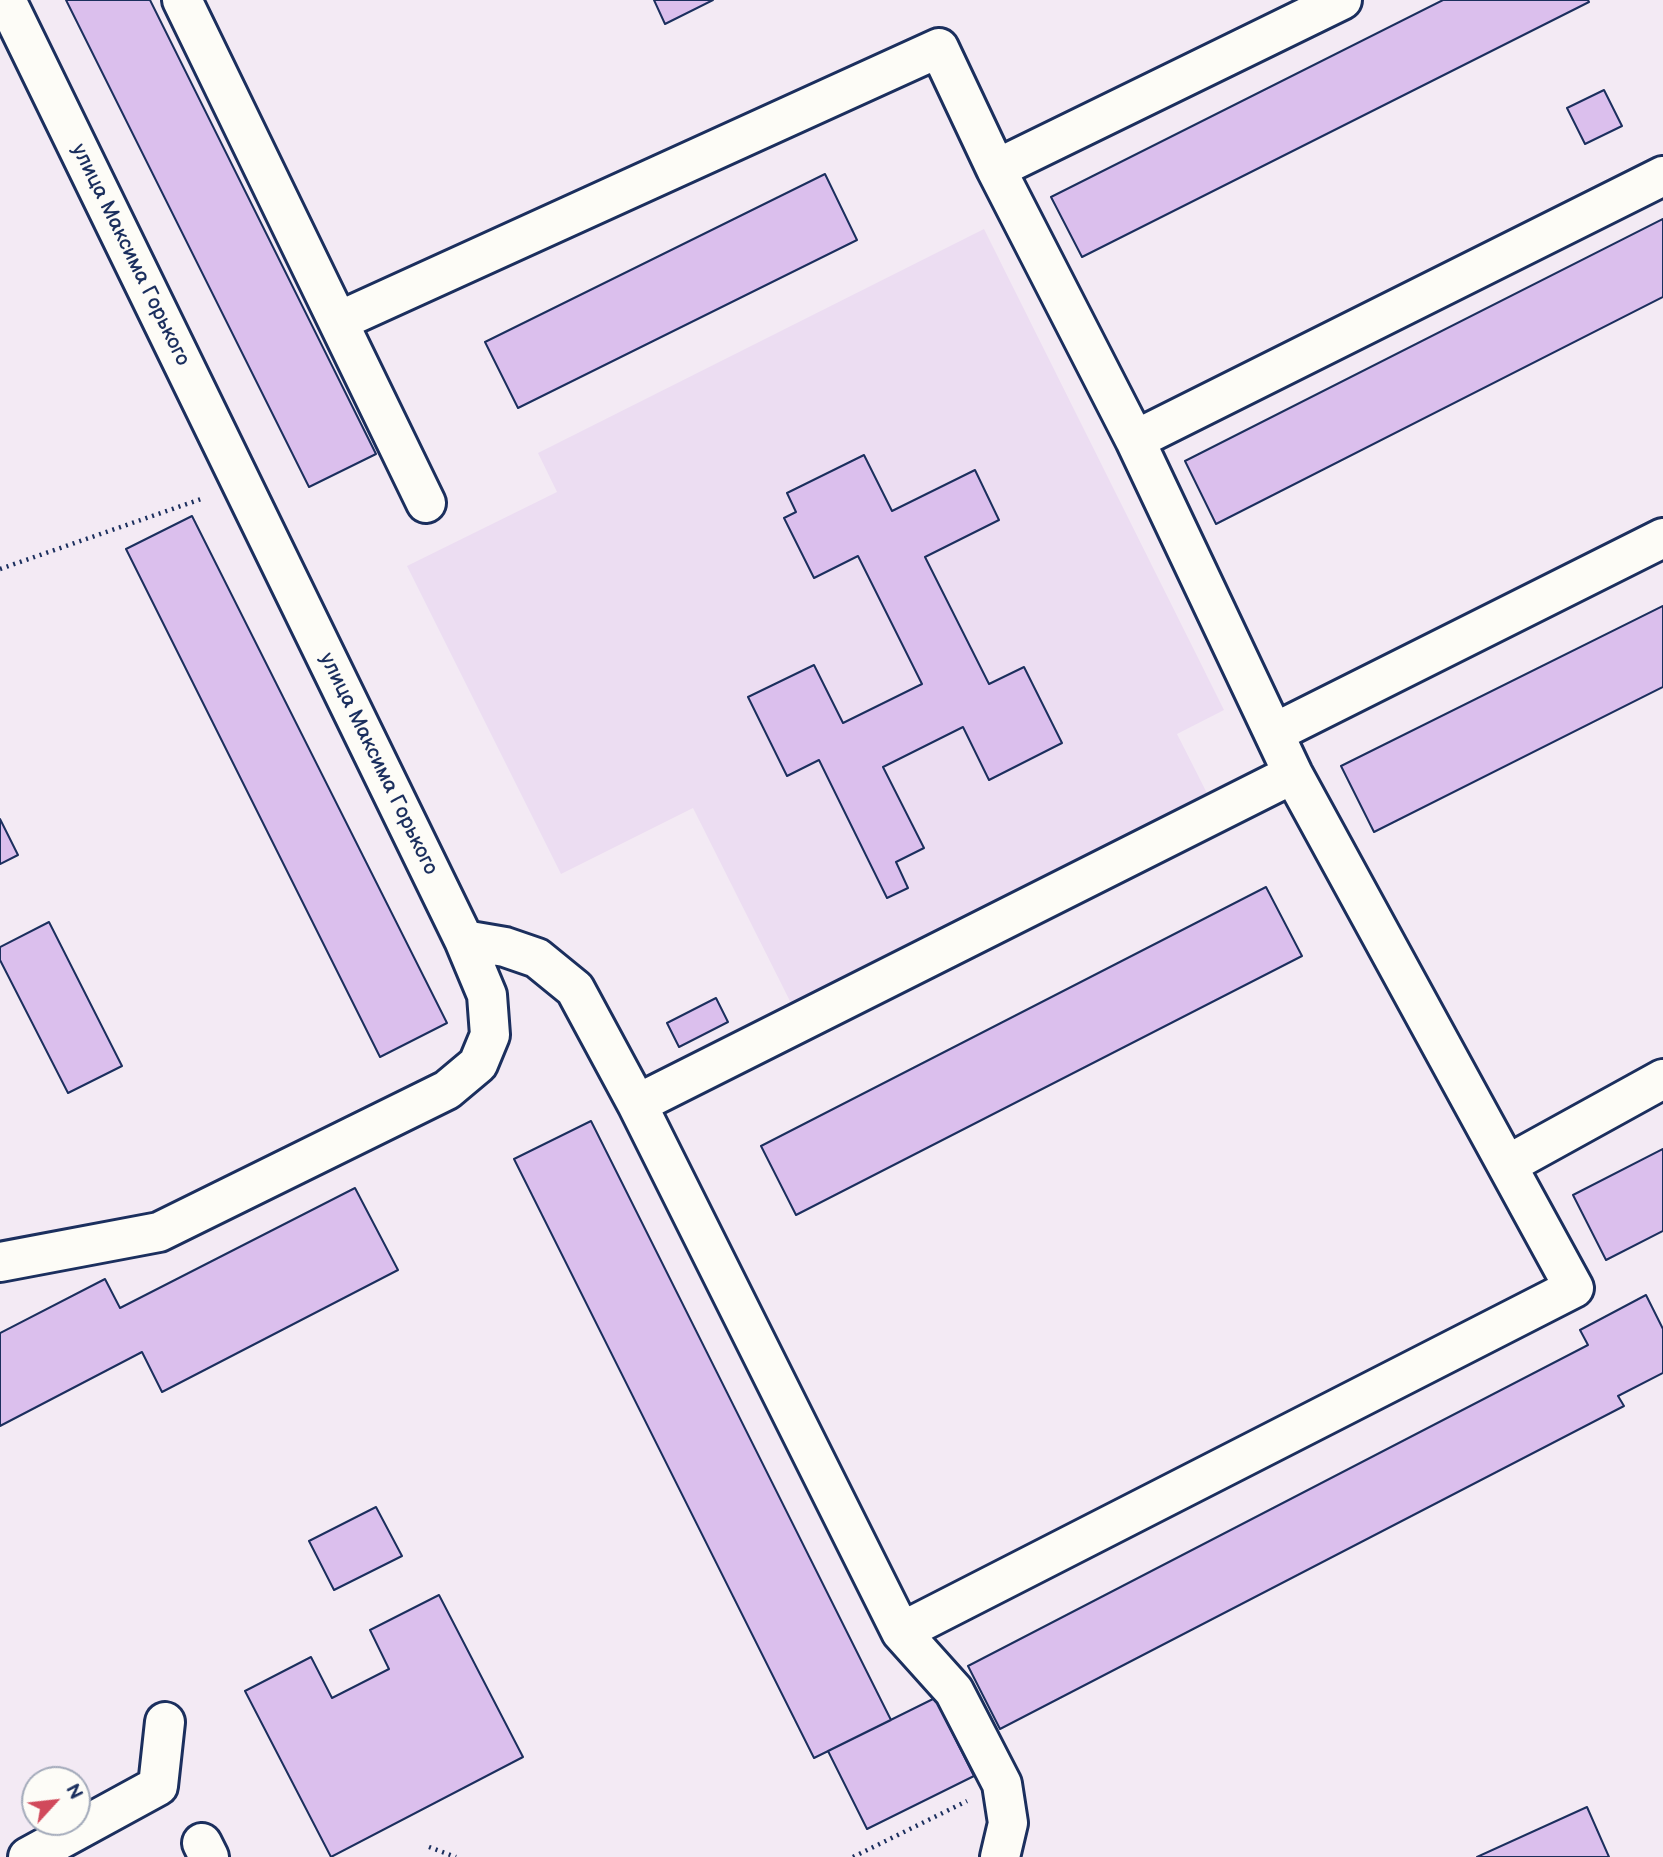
<!DOCTYPE html>
<html>
<head>
<meta charset="utf-8">
<style>
  body { margin:0 }
  #map { position:relative; width:1663px; height:1857px; overflow:hidden; background:#f3eaf4; font-family:"Balsamiq Sans",sans-serif }
  canvas { display:block }
  .north { position:absolute; left:21px; top:1766px; width:70px; height:70px; box-sizing:border-box; background:#fdfcf7; border:2px solid #a3aaba; border-radius:50%; rotate:63deg; font-size:19px; font-weight:700; line-height:28px; text-align:center; color:#1b2f5e }
  .north::after { content:''; display:block; margin:auto; width:24px; height:32px; background:#d1495b; clip-path:polygon(50% 0,100% 100%,50% 72%,0 100%) }
</style>
</head>
<body>
<div id="map">
<canvas width="1663" height="1857"></canvas>
<div class="north">N</div>
</div>
<script>
const ctx = document.querySelector('canvas').getContext('2d');
ctx.lineJoin = 'round';
function fillPath(path, color) { ctx.fillStyle = color; ctx.fill(path, 'evenodd'); }
const poly = rows => new Path2D(rows.map(r => 'M' + r).join(''));
function trace(path, color, width, dash) { ctx.strokeStyle = color; ctx.lineWidth = width; ctx.lineCap = dash ? 'butt' : 'round'; ctx.setLineDash(dash || []); ctx.stroke(path); }
function drawText(font, color, halo, rows, align = 'center') {
  ctx.font = font + ' "Balsamiq Sans",sans-serif'; ctx.lineWidth = 6; ctx.setLineDash([]); ctx.textBaseline = 'middle'; ctx.strokeStyle = halo; ctx.fillStyle = color; for (const [text, x, y, turn = 0] of rows) {
    ctx.save(); ctx.translate(x, y); ctx.rotate((+turn || 0) * Math.PI / 180); ctx.textAlign = isNaN(turn) ? turn : align; if (halo) ctx.strokeText(text, 0, 0); ctx.fillText(text, 0, 0); ctx.restore();
  }
}
fillPath(poly([
  [984,229,1224,710,1177,734,1214,807,797,1015,693,808,561,874,407,566,557,492,538,453]
]), '#ecddf2');
const building = poly([
  [66,0,150,0,376,454,309,487,66,0],
  [654,0,713,0,665,24,654,0],
  [1443,0,1588,0,1589,2,1082,257,1051,197,1443,0],
  [1604,90,1622,126,1585,144,1567,108,1604,90],
  [825,174,857,240,518,408,485,342,825,174],
  [1663,219,1663,297,1216,524,1185,461,1663,219],
  [864,455,892,511,975,470,999,520,925,557,989,684,1024,667,1062,743,989,780,963,727,883,767,924,848,896,862,908,888,887,898,819,760,787,776,748,697,814,665,843,723,922,684,858,556,814,578,784,518,796,512,787,493,864,455],
  [192,516,447,1023,380,1057,126,549,192,516],
  [1663,606,1663,687,1374,832,1341,766,1663,606],
  [0,819,18,855,0,864,0,819],
  [1266,887,1302,956,796,1215,761,1146,1266,887],
  [49,922,122,1066,68,1093,0,960,0,947,49,922],
  [716,998,728,1022,679,1047,667,1023,716,998],
  [591,1121,891,1720,814,1758,514,1159,591,1121],
  [1663,1149,1663,1231,1606,1260,1573,1195,1663,1149],
  [355,1188,398,1270,162,1392,142,1352,0,1426,0,1333,105,1279,120,1308,355,1188],
  [1646,1295,1663,1329,1663,1373,1618,1396,1624,1406,1000,1729,968,1666,1588,1345,1580,1330,1646,1295],
  [376,1507,402,1556,334,1590,309,1541,376,1507],
  [439,1595,523,1757,331,1857,245,1691,311,1657,332,1698,389,1669,370,1630,439,1595],
  [935,1698,974,1776,867,1829,828,1751,935,1698],
  [1587,1807,1609,1857,1477,1857,1587,1807]
]);
fillPath(building, '#dbbfed');
trace(building, '#1b2f5e', 2);
const minor = poly([
  [182,0,426,503],
  [996,169,1342,0],
  [339,321,939,48,996,169,1135,440,1293,774,1574,1288,901,1632,637,1104],
  [1135,440,1663,176],
  [1274,733,1663,538],
  [464,940,505,947,537,958,575,989,637,1104,1293,774],
  [1507,1165,1663,1079],
  [0,1262,159,1232,447,1090,478,1064,490,1035,487,995,464,940,6,0],
  [901,1632,954,1691,1002,1784,1008,1823,1000,1857],
  [202,1843,209,1857],
  [28,1857,158,1786,165,1722]
]);
trace(minor, '#1b2f5e', 44);
trace(poly([
  [0,569,204,498],
  [429,1847,456,1857],
  [853,1857,967,1801]
]), '#1b2f5e', 4.5, [2, 5]);
trace(minor, '#fdfcf7', 38);
drawText('21px', '#1b2f5e', '#fdfcf7', [
  ["улица Максима Горького",130,255,64],
  ["улица Максима Горького",378,764,64]
]);
</script>
</body>
</html>
